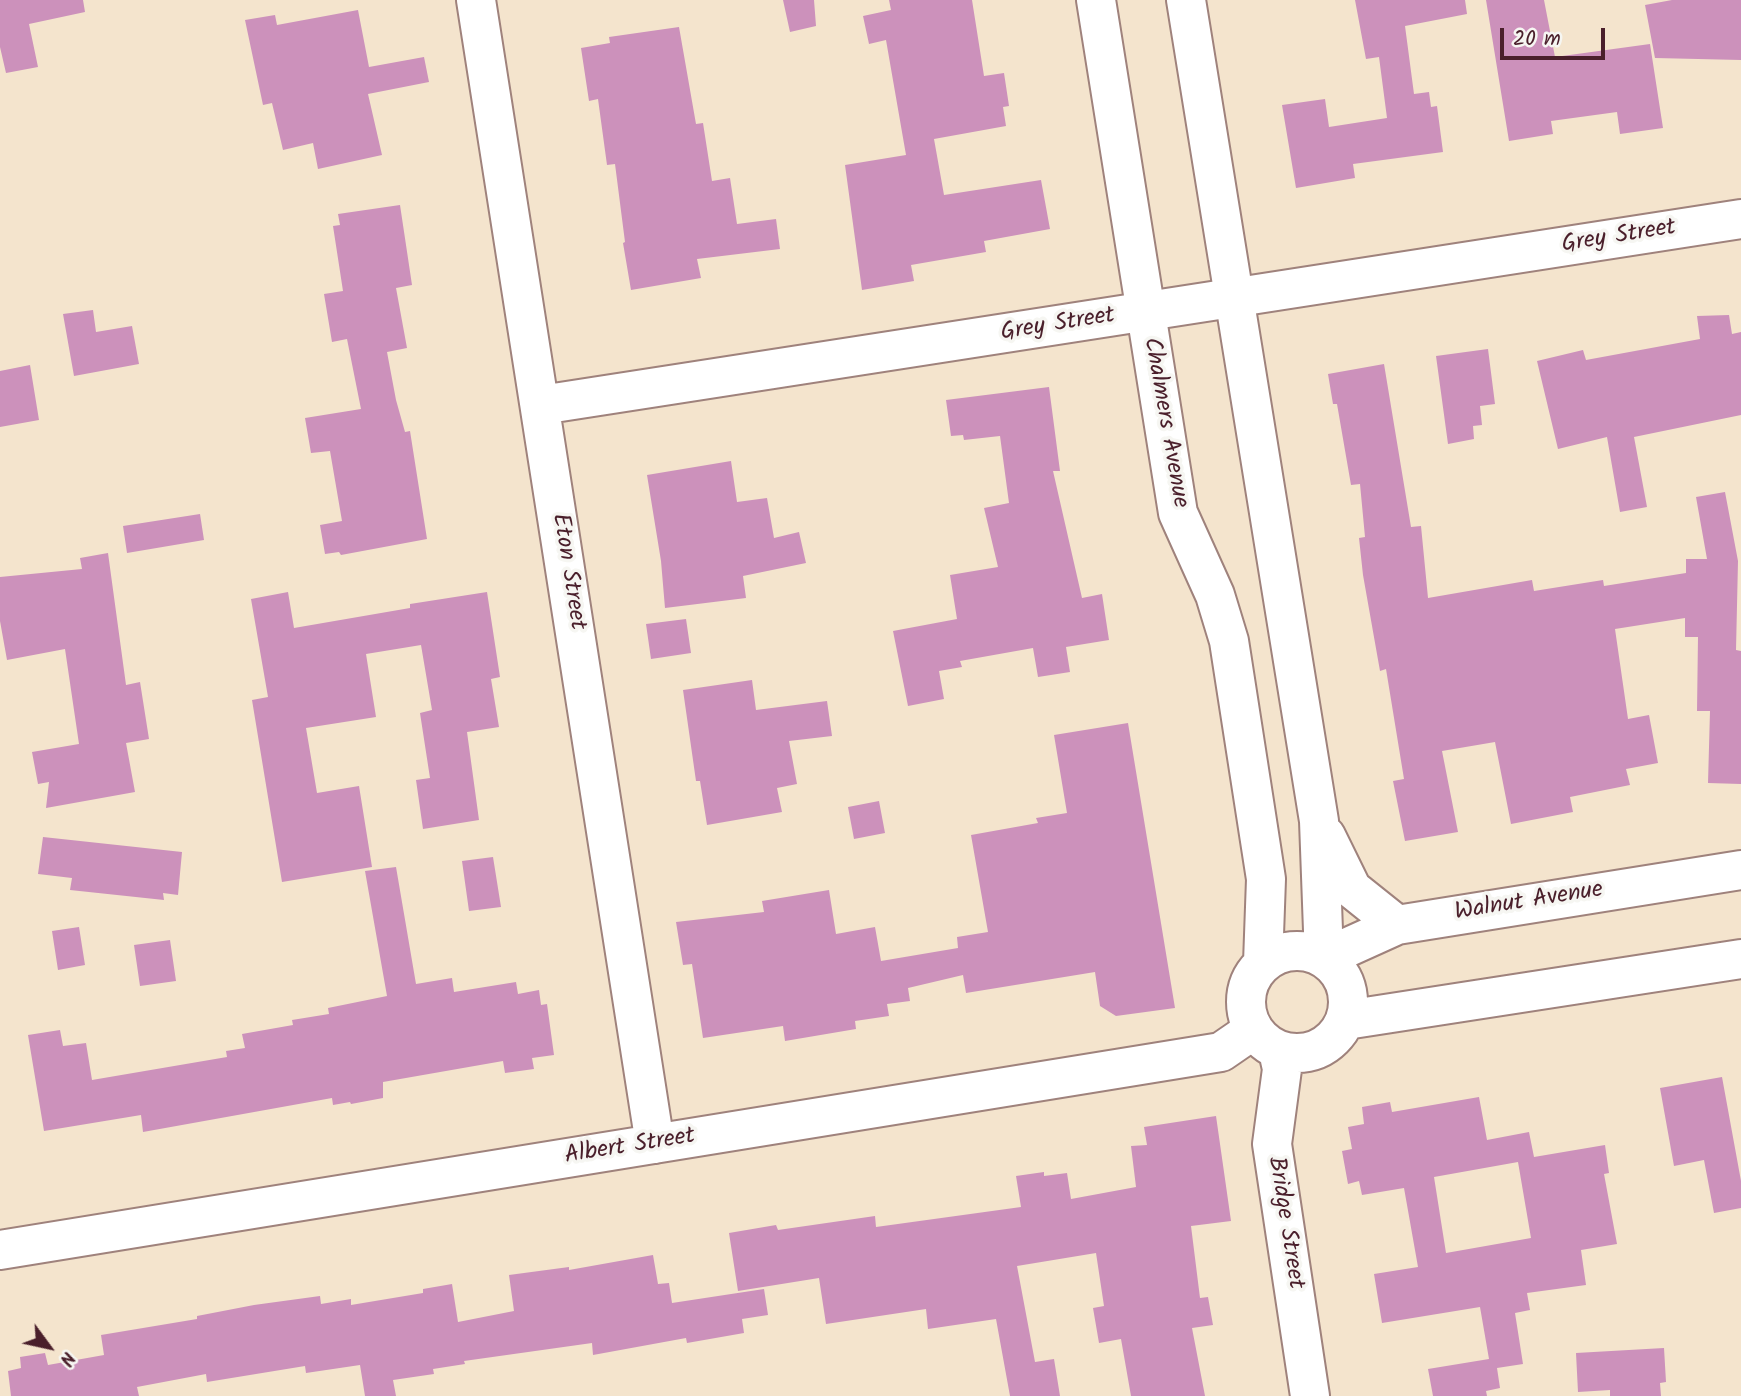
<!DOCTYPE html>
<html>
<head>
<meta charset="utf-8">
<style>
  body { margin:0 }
  #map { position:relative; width:1741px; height:1396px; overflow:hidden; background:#f4e4cd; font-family:Kalam,sans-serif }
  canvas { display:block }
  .north { position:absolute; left:14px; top:1312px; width:70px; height:70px; -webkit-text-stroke:5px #f6f6f2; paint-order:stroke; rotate:123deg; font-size:19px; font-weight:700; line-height:28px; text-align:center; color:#4a1f2b }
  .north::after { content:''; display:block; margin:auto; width:24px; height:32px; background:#4a1f2b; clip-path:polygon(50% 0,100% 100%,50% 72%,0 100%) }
  .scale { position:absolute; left:1500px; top:28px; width:105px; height:32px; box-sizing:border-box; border:4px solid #4a1f2b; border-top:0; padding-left:9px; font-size:21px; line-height:24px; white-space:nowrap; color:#4a1f2b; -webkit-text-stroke:5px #f6f6f2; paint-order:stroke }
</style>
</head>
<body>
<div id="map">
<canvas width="1741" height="1396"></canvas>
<div class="north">N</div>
<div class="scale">20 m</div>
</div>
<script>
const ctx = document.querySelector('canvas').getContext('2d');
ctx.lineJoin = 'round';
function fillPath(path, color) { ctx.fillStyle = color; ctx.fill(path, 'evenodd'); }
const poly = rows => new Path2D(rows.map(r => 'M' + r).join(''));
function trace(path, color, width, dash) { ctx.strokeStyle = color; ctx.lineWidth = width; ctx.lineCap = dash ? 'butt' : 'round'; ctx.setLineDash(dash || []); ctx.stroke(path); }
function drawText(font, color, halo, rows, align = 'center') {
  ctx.font = font + ' Kalam,sans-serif'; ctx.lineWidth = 7; ctx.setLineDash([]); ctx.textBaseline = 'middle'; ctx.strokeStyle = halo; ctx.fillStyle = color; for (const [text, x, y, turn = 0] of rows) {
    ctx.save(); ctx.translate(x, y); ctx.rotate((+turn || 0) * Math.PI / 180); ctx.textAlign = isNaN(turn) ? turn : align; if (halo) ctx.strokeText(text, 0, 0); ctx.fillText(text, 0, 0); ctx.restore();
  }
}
fillPath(poly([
  [0,0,83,0,85,12,29,24,38,67,6,73,0,47],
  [783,0,814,0,816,26,790,32],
  [889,0,972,0,984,76,1004,73,1009,106,1003,107,1006,126,934,139,944,195,1041,180,1050,229,984,241,986,252,911,265,914,281,862,290,845,165,906,155,886,40,869,44,863,16,891,10],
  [1355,0,1465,0,1467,14,1405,26,1414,94,1429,92,1431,107,1437,106,1443,152,1353,164,1355,178,1296,188,1282,105,1325,99,1329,127,1387,118,1379,57,1366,59],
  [1486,0,1544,0,1555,57,1650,44,1663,128,1620,134,1617,112,1551,121,1553,134,1509,141],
  [1672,0,1741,0,1741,60,1655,58,1645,5],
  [358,10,369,67,424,57,429,82,368,94,382,155,318,169,313,143,283,150,272,103,263,105,245,20,275,15,277,25],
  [679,27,696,124,703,123,712,181,730,178,737,224,776,219,780,249,697,259,701,278,631,290,623,243,625,242,615,164,607,165,598,99,589,101,581,48,610,43,609,37],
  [400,205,412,285,396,288,407,348,387,352,396,400,405,432,410,431,427,539,341,555,339,552,325,554,320,525,342,521,330,451,311,453,305,418,361,409,347,339,332,342,324,294,343,291,333,226,340,225,338,214],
  [93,310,96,332,132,326,139,364,74,376,63,314],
  [1729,315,1732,334,1741,332,1741,415,1634,437,1647,507,1620,512,1607,437,1558,449,1537,361,1583,350,1586,360,1700,339,1697,316],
  [1488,349,1495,404,1480,406,1482,425,1473,426,1474,439,1448,444,1436,356],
  [1384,364,1411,527,1421,526,1428,598,1532,580,1534,591,1603,580,1604,586,1686,573,1686,559,1707,559,1696,497,1725,492,1738,561,1736,650,1741,651,1741,784,1708,783,1710,711,1697,711,1698,637,1685,637,1685,618,1615,629,1628,719,1649,715,1658,763,1626,769,1630,785,1570,797,1573,812,1511,824,1495,742,1442,751,1458,832,1405,841,1393,781,1404,779,1386,669,1380,671,1363,575,1359,538,1365,537,1360,484,1351,485,1337,404,1333,404,1328,374],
  [30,365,39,420,0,427,0,371],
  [1049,387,1060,471,1053,471,1082,598,1102,594,1109,640,1066,647,1070,672,1038,677,1033,648,960,661,962,667,939,671,944,699,908,706,893,631,957,619,950,575,998,567,984,508,1009,503,1000,436,964,440,963,435,951,436,946,400],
  [731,461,737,502,767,498,774,538,799,532,806,563,743,576,746,598,665,608,661,561,647,475],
  [200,514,204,540,127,553,123,526],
  [108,553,126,685,140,682,149,739,126,743,135,792,46,808,49,782,38,784,32,752,79,744,65,649,7,660,0,621,0,577,82,569,80,558],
  [288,592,294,628,410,608,410,604,487,592,500,677,491,679,499,727,467,732,479,820,423,829,416,780,430,778,420,713,432,710,421,645,366,654,376,717,306,728,317,793,359,786,372,867,282,882,252,700,268,697,251,599],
  [686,619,691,653,651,659,646,624],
  [752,680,756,710,827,701,832,736,789,741,797,784,777,788,782,812,707,825,700,781,696,781,683,690],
  [1128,723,1175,1008,1116,1016,1100,1006,1095,972,966,993,963,975,908,988,910,1001,887,1004,889,1016,855,1021,856,1029,785,1041,783,1026,703,1038,692,964,683,965,676,922,764,912,762,901,829,890,836,934,875,927,881,961,958,948,957,937,988,932,971,835,1038,823,1036,818,1067,813,1054,735],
  [879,801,885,833,854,839,848,807],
  [43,837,182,852,178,895,163,893,164,900,70,890,72,878,38,874],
  [493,857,501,907,469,911,462,861],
  [396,867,416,984,452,978,454,992,516,982,518,994,539,990,541,1005,547,1004,554,1055,532,1058,534,1069,505,1073,503,1061,383,1082,383,1098,351,1104,350,1102,333,1105,332,1098,143,1132,141,1115,44,1131,28,1035,60,1030,63,1046,86,1043,92,1080,227,1057,226,1051,245,1048,242,1034,293,1025,292,1020,329,1014,328,1008,387,996,365,871],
  [79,927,85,965,58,970,52,931],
  [170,940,176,981,140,986,134,945],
  [1722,1077,1741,1181,1741,1208,1714,1213,1704,1160,1674,1166,1660,1088],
  [1479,1097,1487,1140,1529,1132,1534,1157,1605,1145,1609,1173,1604,1174,1617,1244,1581,1250,1586,1285,1527,1293,1530,1310,1515,1313,1523,1364,1497,1368,1500,1388,1486,1391,1487,1396,1433,1396,1428,1369,1489,1359,1480,1307,1382,1323,1374,1274,1418,1267,1404,1188,1362,1195,1359,1181,1348,1184,1342,1151,1352,1149,1348,1127,1364,1124,1362,1107,1390,1102,1392,1112],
  [1518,1162,1531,1238,1446,1253,1434,1177],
  [1216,1116,1231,1221,1191,1226,1200,1298,1208,1297,1213,1325,1192,1328,1205,1396,1131,1396,1121,1339,1099,1343,1093,1308,1104,1306,1096,1253,1017,1266,1035,1362,1054,1359,1060,1396,1010,1396,996,1319,928,1329,926,1309,826,1324,819,1278,738,1291,729,1233,776,1225,778,1230,875,1216,876,1227,1021,1207,1016,1176,1044,1172,1044,1176,1067,1173,1071,1199,1136,1187,1131,1146,1147,1145,1144,1127],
  [653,1255,658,1284,669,1283,672,1303,764,1289,768,1315,742,1319,744,1333,687,1343,686,1338,593,1355,592,1343,464,1361,465,1364,433,1369,434,1374,393,1380,396,1396,365,1396,360,1365,306,1373,305,1366,207,1382,206,1374,137,1387,139,1396,11,1396,8,1371,21,1368,20,1357,45,1353,48,1365,104,1355,101,1335,197,1319,197,1316,254,1305,320,1296,321,1304,351,1299,351,1305,423,1293,423,1289,452,1284,458,1322,514,1311,509,1275,569,1267,569,1270],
  [1664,1348,1666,1382,1660,1383,1661,1396,1610,1396,1610,1390,1578,1392,1576,1353]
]), '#cc91bb');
const minor = poly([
  [476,0,655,1144],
  [541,405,1741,219],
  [0,1250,1221,1052,1253,1030]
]);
const tertiary = poly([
  [1096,0,1178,513,1215,595,1229,641,1266,879,1263,963],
  [1186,0,1319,821,1324,958,1397,925,1741,870],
  [1326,836,1352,889,1397,925],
  '1246 1002a51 51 0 1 1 102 0a51 51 0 1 1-102 0Z',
  [1346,1020,1741,959],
  [1278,1051,1282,1069,1272,1144,1310,1396]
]);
trace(minor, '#9f827c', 42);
trace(tertiary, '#9f827c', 42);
trace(minor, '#fff', 38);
trace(tertiary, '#fff', 38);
drawText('24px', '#4a1f2b', '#f6f6f2', [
  ["Grey Street",1619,238,-9],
  ["Grey Street",1058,326,-9],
  ["Chalmers Avenue",1164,423,80],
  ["Eton Street",567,572,81],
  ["Walnut Avenue",1529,903,-9],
  ["Albert Street",630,1148,-9],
  ["Bridge Street",1284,1223,81]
]);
</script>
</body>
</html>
